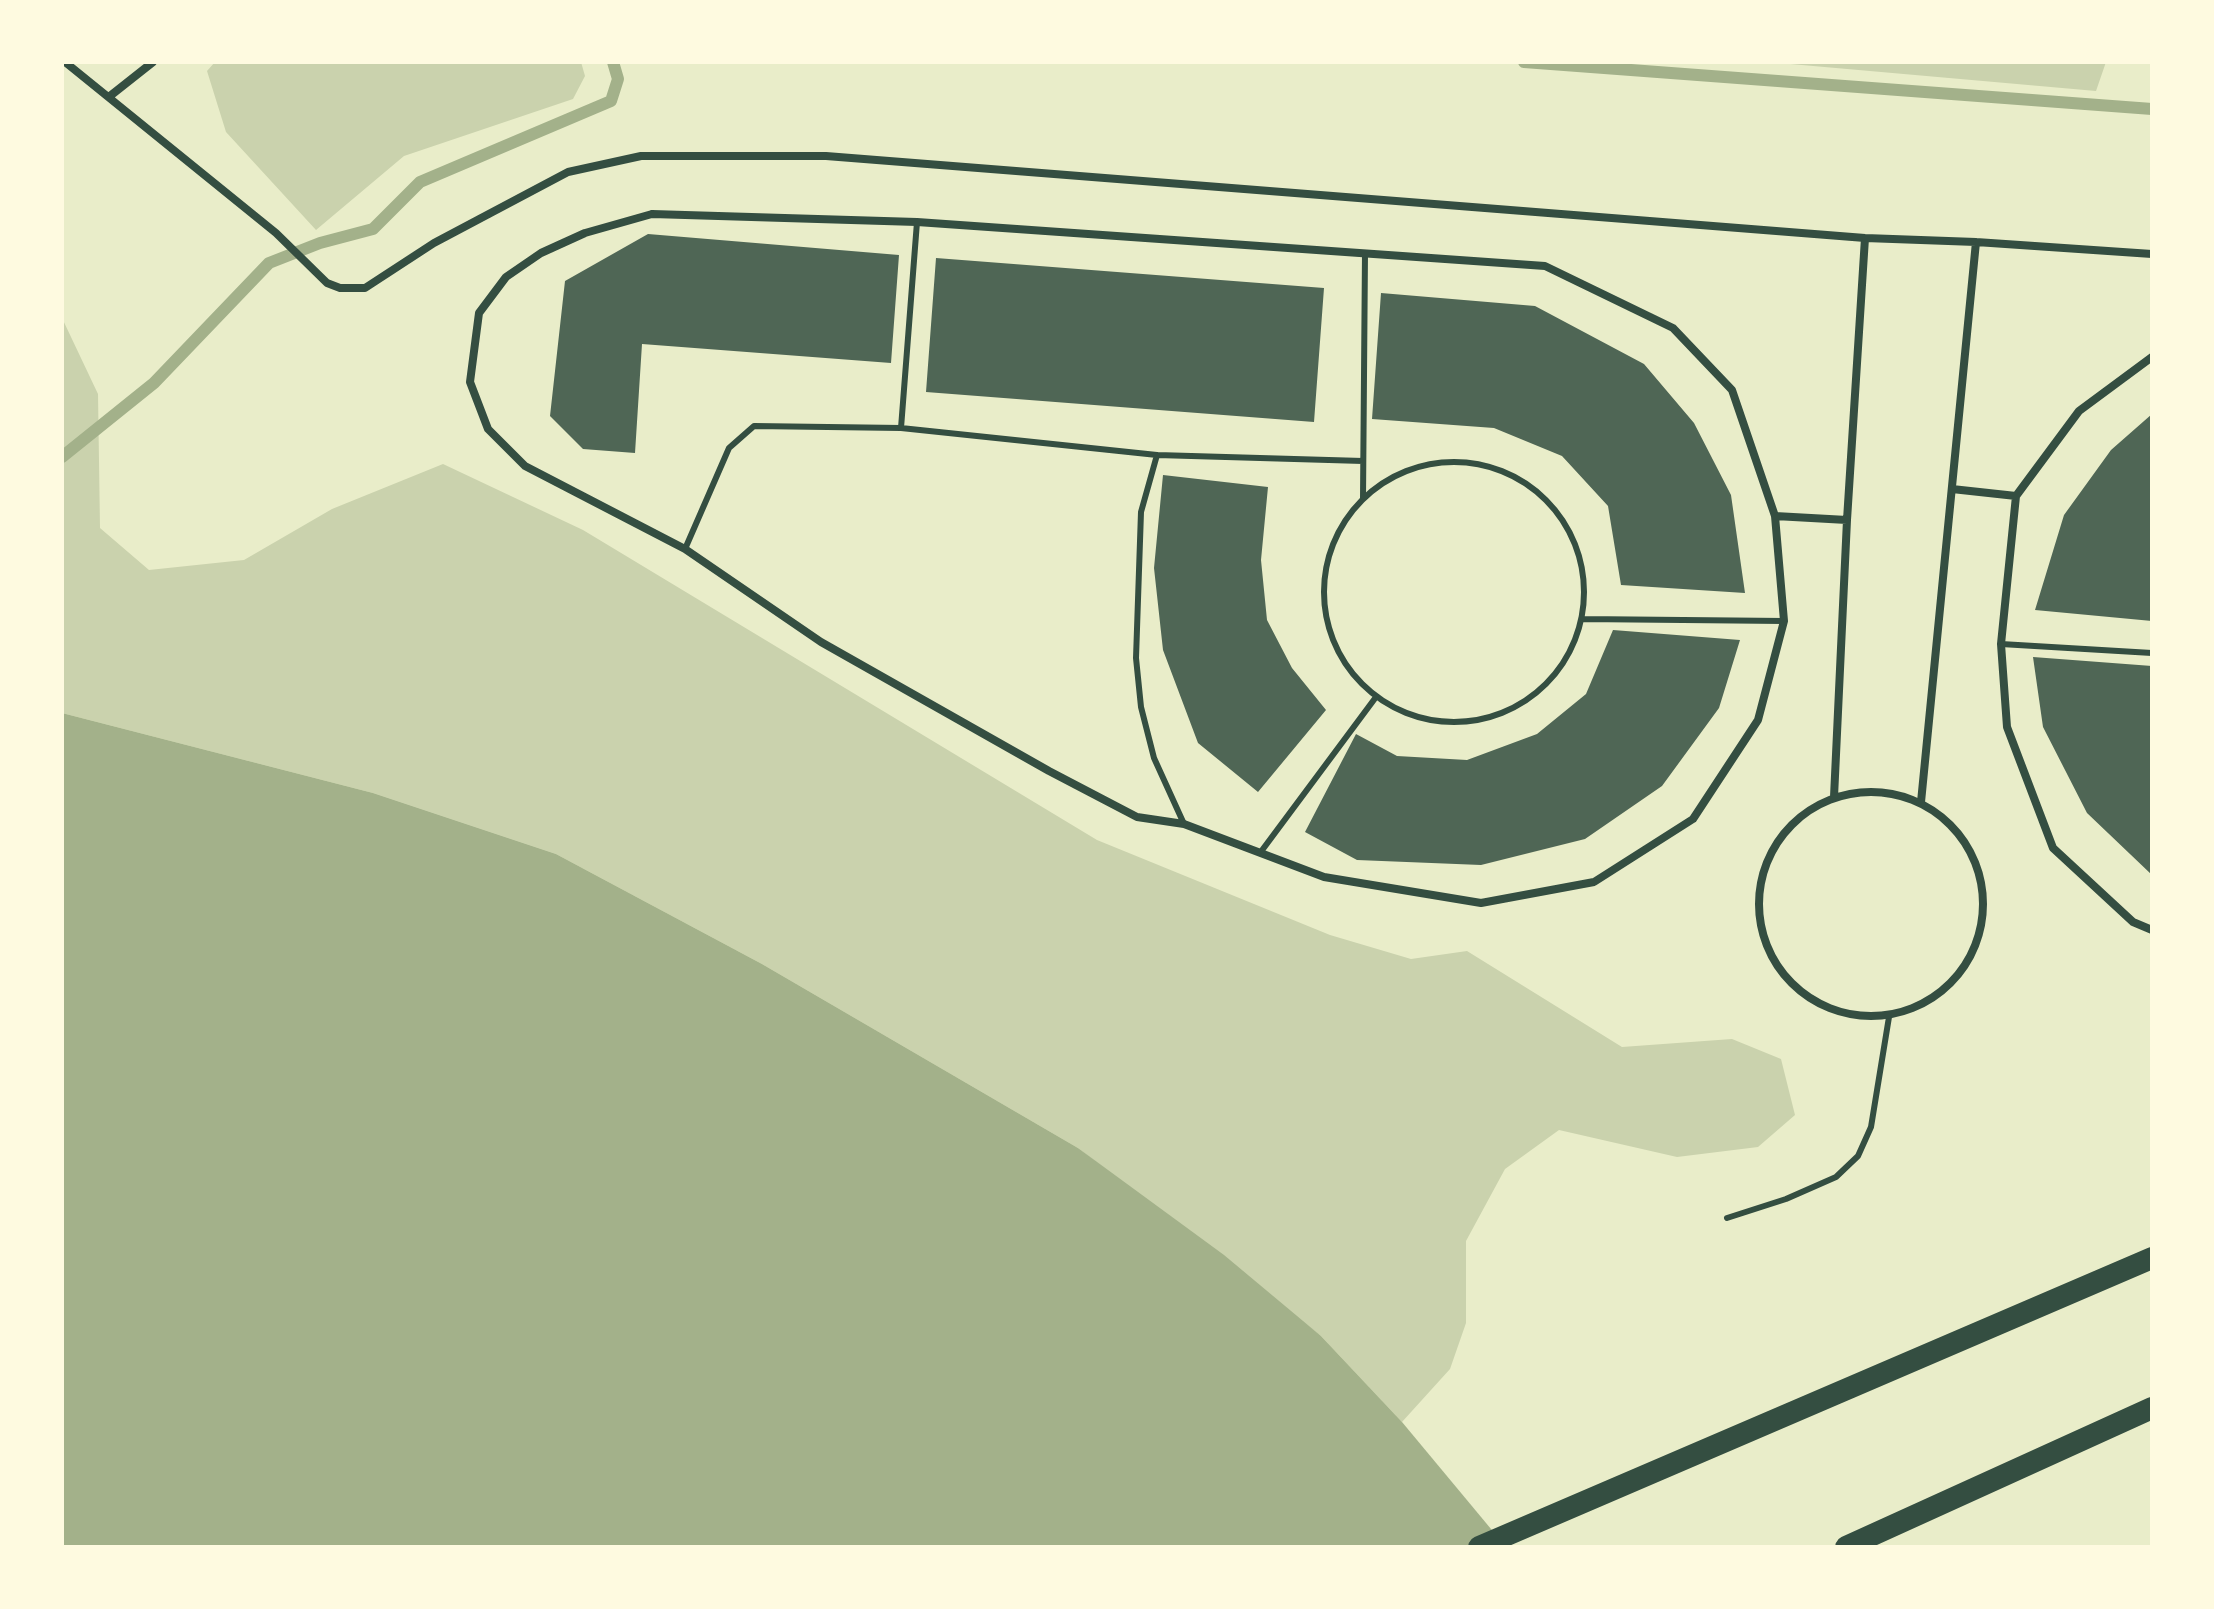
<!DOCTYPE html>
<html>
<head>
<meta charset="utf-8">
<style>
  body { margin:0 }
  #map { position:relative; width:2214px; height:1609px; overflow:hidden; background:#e9edc9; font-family:"Space Grotesk",sans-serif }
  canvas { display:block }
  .frame { position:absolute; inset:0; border:64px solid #fefae0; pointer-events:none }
</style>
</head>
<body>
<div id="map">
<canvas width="2214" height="1609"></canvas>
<div class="frame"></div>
</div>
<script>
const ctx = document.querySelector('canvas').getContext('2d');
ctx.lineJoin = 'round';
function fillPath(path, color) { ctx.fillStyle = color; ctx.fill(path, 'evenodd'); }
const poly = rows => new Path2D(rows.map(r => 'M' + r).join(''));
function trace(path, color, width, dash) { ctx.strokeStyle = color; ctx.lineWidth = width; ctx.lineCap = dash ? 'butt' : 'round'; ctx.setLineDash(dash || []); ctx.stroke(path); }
fillPath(poly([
  [215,62,581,62,585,76,573,99,404,156,316,230,226,132,207,71],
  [1768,62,2106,62,2096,91],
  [62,318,98,394,100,528,149,570,244,560,332,509,443,464,583,530,1097,840,1330,935,1411,959,1467,951,1622,1047,1732,1039,1781,1059,1795,1115,1758,1147,1677,1157,1559,1130,1505,1169,1466,1241,1466,1323,1450,1369,1402,1422,1321,1336,1078,1148,762,964,556,854,373,793,62,713]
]), '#cad2ad');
fillPath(poly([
  [62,713,373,793,556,854,762,964,1078,1148,1224,1255,1321,1336,1402,1422,1506,1547,62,1547]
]), '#a3b18a');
trace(poly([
  [1524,62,2152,109],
  [62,457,154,383,269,263,320,243,373,229,420,182,611,101,618,79,613,62]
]), '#a3b18a', 12);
fillPath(poly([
  [648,234,899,255,891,363,642,344,635,453,583,449,550,416,565,281],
  [936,258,1324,288,1314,422,926,392],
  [1381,293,1535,306,1644,364,1694,423,1731,495,1745,593,1621,585,1608,506,1562,456,1494,428,1372,419],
  [2152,414,2152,621,2035,610,2064,515,2111,450],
  [1163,475,1268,487,1261,560,1267,620,1292,668,1326,710,1258,792,1198,743,1163,650,1154,568],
  [1613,630,1740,640,1719,708,1662,786,1585,839,1481,865,1357,860,1305,832,1356,734,1397,756,1467,760,1537,734,1586,694],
  [2033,657,2152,666,2152,875,2087,813,2043,727]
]), '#4f6655');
trace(poly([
  [901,428,917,222],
  [1157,455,1141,512,1136,658,1141,707,1154,758,1184,824],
  '1324 592a130 130 0 1 1 260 0a130 130 0 1 1-260 0Z',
  [1363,498,1365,253],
  [685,549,729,448,754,426,901,428,1157,455,1363,461],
  [1582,619,1784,621],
  [2001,644,2152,653],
  [1260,853,1376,697],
  [1727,1218,1786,1199,1836,1177,1858,1156,1871,1127,1889,1017]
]), '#344e41', 6);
trace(poly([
  [65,62,276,233,327,283,340,288,365,288,434,243,568,172,641,156,826,156,1865,238,1976,242,2152,254],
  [110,96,153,62],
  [652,214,917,222,1545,266,1673,328,1732,390,1775,516,1784,621,1758,720,1693,819,1594,882,1481,903,1324,877,1184,824,1137,817,1049,771,821,642,685,549,525,466,488,429,470,382,479,313,506,277,541,253,585,233,652,214],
  [2152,357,2079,411,2016,496,2001,644,2007,727,2053,848,2133,922,2152,930],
  [1952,489,2016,496],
  [1775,516,1847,520],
  '1759 904a112 112 0 1 1 224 0a112 112 0 1 1-224 0Z',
  [1834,797,1847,520,1865,238],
  [1921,802,1976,242]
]), '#344e41', 8);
trace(poly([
  [1479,1547,2152,1258],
  [1846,1547,2152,1408]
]), '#344e41', 22);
</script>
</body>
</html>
